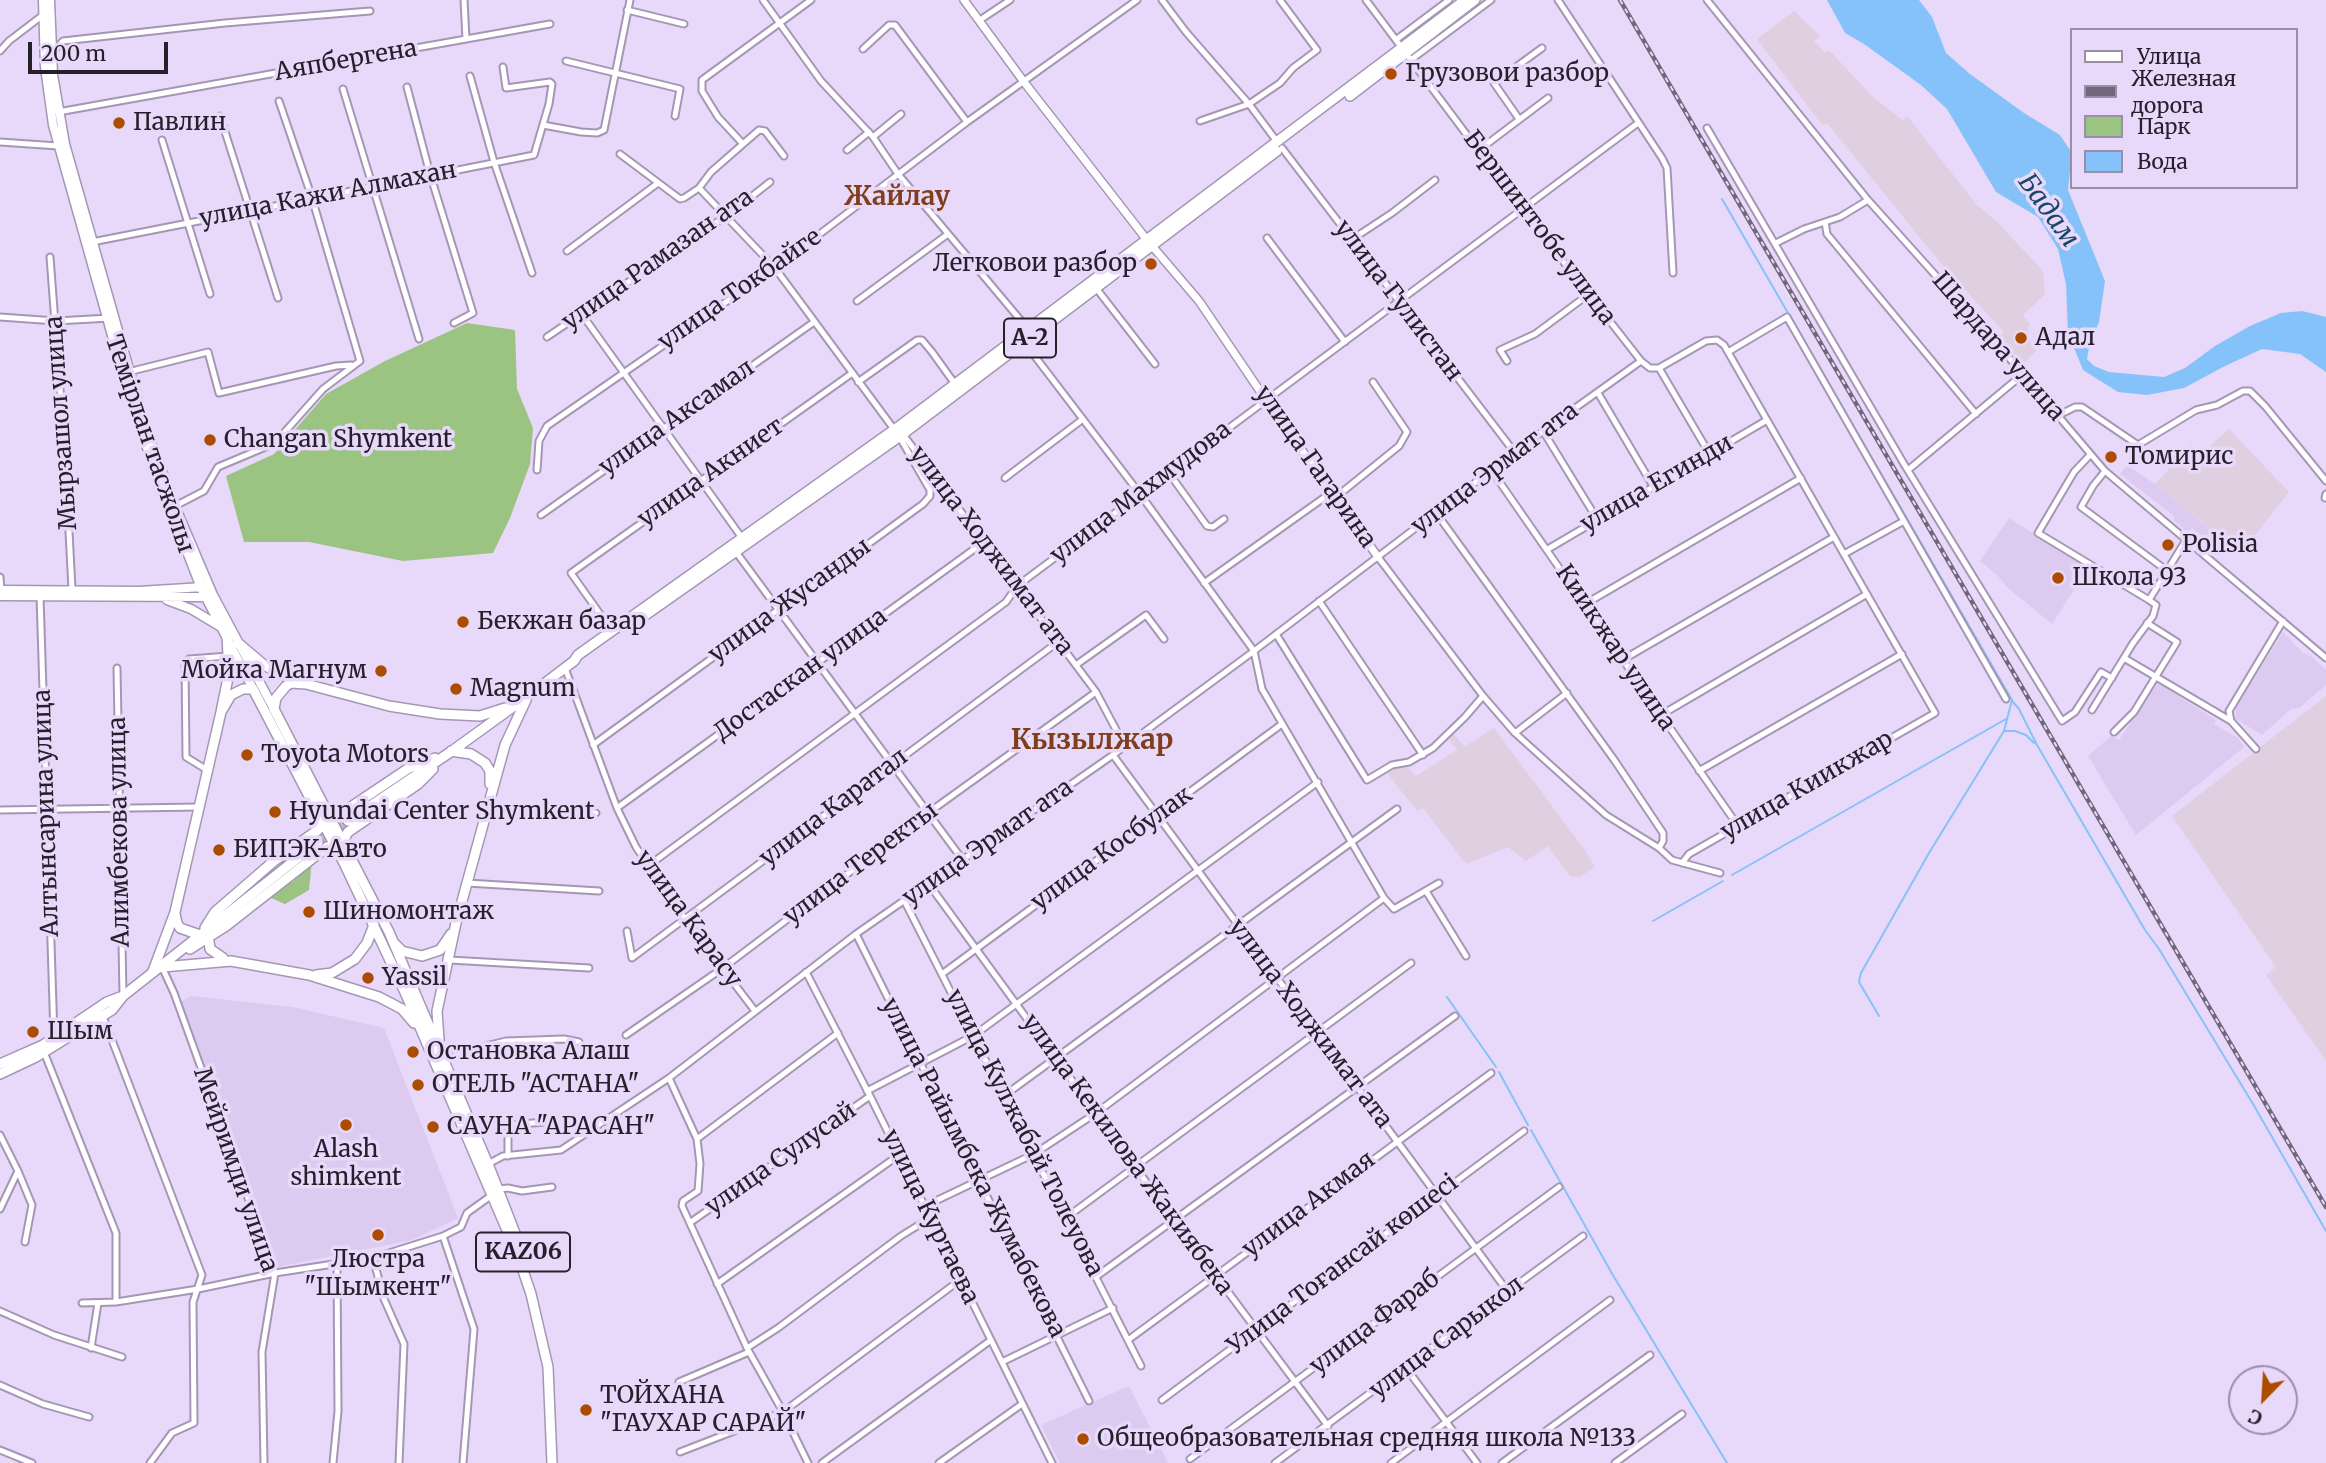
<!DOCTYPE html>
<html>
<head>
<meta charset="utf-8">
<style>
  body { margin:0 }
  #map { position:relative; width:2326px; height:1463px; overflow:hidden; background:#e8d8f9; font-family:Merriweather,serif }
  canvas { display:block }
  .legend { position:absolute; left:2070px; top:28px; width:228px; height:161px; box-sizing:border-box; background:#e8d8f9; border:2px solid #9a8ea7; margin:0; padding:9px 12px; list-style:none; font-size:21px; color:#26202c }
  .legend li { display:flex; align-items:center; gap:14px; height:35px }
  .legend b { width:35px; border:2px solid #9a8ea7 }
  .north { position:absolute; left:2228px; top:1365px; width:70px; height:70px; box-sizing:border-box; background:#e8d8f9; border:2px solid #9a8ea7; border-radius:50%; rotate:204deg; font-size:19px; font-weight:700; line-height:28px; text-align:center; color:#26202c }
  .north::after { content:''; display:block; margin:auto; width:24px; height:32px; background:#ac4c01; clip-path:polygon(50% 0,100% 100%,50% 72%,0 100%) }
  .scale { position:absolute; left:28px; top:42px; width:140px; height:32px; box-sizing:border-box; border:4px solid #26202c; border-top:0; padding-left:9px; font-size:21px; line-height:24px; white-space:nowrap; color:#26202c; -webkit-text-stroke:5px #e8d8f9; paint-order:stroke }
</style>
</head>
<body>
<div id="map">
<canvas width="2326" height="1463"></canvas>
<ul class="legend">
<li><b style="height:9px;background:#fff"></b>Улица</li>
<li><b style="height:9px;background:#71677b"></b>Железная дорога</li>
<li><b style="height:19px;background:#9bc381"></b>Парк</li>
<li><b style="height:19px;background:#86c2fa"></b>Вода</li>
</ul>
<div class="north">С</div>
<div class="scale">200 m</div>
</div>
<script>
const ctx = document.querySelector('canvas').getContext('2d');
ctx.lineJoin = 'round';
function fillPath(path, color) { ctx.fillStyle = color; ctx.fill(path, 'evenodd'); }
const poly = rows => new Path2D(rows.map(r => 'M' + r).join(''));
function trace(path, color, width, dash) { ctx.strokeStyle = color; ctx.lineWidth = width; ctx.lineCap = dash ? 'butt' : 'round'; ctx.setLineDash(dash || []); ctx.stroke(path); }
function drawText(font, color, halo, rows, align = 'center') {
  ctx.font = font + ' Merriweather,serif'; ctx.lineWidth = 7; ctx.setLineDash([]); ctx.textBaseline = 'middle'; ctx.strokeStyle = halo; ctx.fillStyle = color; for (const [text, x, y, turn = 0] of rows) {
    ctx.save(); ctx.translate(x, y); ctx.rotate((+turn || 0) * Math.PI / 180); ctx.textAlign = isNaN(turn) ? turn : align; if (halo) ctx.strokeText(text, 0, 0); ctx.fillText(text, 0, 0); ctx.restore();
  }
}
fillPath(poly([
  [2127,465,2155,484,2219,536,2211,543,2192,528,2188,533,2175,521,2174,516,2120,474],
  [2009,518,2088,568,2052,624,2008,588,1998,576,1980,561],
  [2283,632,2303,653,2311,656,2326,670,2326,685,2299,708,2291,709,2262,735,2236,719,2236,708],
  [2158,683,2216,720,2214,724,2238,738,2244,747,2136,835,2088,756,2111,736,2119,740],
  [191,996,292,1007,384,1028,458,1218,412,1240,277,1267,181,1002],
  [1129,1386,1168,1463,1060,1463,1041,1425]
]), '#ddcaf0');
fillPath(poly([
  [1794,11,1820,36,1814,41,1825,53,1829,50,1874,98,1904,121,1907,116,1976,204,1997,222,2043,271,2045,294,2023,315,2030,324,2026,335,2036,351,2023,364,2000,336,2004,332,1943,266,1827,123,1822,125,1757,39],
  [2229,429,2289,492,2241,553,2155,484,2191,445,2203,457,2212,444],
  [2326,696,2326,1061,2266,975,2276,967,2172,816],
  [1494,728,1584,849,1595,867,1579,877,1570,876,1548,846,1526,861,1508,847,1466,864,1423,808,1417,811,1388,774,1394,769,1407,767,1416,776,1457,750,1449,739,1454,734,1464,747]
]), '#e0cfe1');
fillPath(poly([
  [467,323,515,330,517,389,533,428,530,464,510,518,493,553,403,561,309,542,244,542,226,476,274,454,326,394,385,361],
  [312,860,309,890,285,904,264,895,276,888,281,889,295,880,297,873]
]), '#9bc381');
fillPath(poly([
  [1827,0,1919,0,1932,17,1946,53,1970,74,2024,113,2060,135,2072,153,2068,190,2105,281,2099,322,2090,343,2087,359,2094,366,2109,372,2164,377,2185,368,2215,346,2250,326,2281,313,2302,311,2326,317,2326,372,2300,354,2262,349,2225,366,2184,388,2147,395,2118,392,2083,370,2068,333,2066,284,2058,249,2038,217,1996,192,1947,109,1921,85,1864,44,1845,33]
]), '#86c2fa');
trace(poly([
  [1722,199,2012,700,2004,731,1929,853,1861,973,1859,982,1879,1016],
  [2012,701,2019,709,2037,745,2145,930,2159,949,2253,1104,2326,1231],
  [2005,731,2015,731,2026,735,2034,743],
  [1732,875,2006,719],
  [1653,921,1723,881],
  [1447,997,1496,1067],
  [1499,1072,1528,1125],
  [1531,1130,1614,1277,1727,1463]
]), '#86c2fa', 2);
trace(poly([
  [318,842,348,821]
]), '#c1b3d0', 9, [9, 4.5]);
const street = poly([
  [464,0,466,39],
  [763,0,821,81,873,137,898,174,1028,329],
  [1162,0,1186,32,1249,104,1278,143],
  [1366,0,1523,210,1641,361,1650,368,1659,368,1709,453],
  [1558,0,1662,158,1667,168,1673,273],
  [1707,0,1868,200,1998,345,2105,471,2326,658],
  [627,10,684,24],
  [980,20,1010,0],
  [1397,39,1449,0],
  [863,49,889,25,895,25,967,122],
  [0,51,9,41,43,15],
  [51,54,63,41,225,23,370,11],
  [1412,59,1491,0],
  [566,61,680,89,675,116],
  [470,76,494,162,532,273],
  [407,87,430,174,473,313,454,323],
  [343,89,419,339],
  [58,112,550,24],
  [220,116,278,298],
  [1519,119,1494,83,1542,48],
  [1200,121,1249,104,1280,83,1293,68,1317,50,1280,0],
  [543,125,581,132,597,133,604,130,630,0],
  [1707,128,1904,464,2062,721,2075,712,2101,672,2112,678],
  [873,137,901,114],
  [162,140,210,294],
  [0,142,58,146],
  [743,144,718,117,702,91,702,80,811,0],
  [1282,148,1515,453],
  [847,150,869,132],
  [1479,150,1548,98],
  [620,154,680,199,684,198,699,188,711,172,759,130,765,131,784,156],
  [1825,222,1827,234,1976,414],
  [1267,238,1345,342],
  [1351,240,1392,213,1435,180],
  [92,242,534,155,549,104,552,84,550,82,506,88,503,67],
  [1776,243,1804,229,1840,217,1868,200],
  [567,251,658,183],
  [50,257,65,455,72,589],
  [1096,288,1155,364],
  [857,301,948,234],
  [581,313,742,538],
  [0,317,56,321,110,318],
  [547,337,732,212,770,182],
  [1024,342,1140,494,1254,651,1262,689,1384,898,1394,909,1439,883],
  [1728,352,1787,317,2006,699],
  [1507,361,1500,350,1535,334,1589,294],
  [1659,368,1706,341,1717,340,1724,345,1935,713,1689,854,1682,863],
  [128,372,208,352,219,393,336,366,351,365],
  [858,382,917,340,922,340,932,352,955,384],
  [1598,393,1653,486],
  [2057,416,2075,407,2082,407,2138,445,2196,410,2217,405,2243,391,2250,391,2265,406,2326,481],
  [1543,431,1597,519],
  [902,433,1096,692,1121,739,1122,748],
  [2090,455,2074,472,2038,533,2149,600,2186,540],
  [537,470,539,441,547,426,775,268,967,122,1137,0],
  [1908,470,2022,375],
  [1492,471,1738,826],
  [2105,471,2093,486,2081,507,2166,570],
  [1169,473,1207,526,1213,527,1224,519],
  [1005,478,1083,419],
  [1336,497,1399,446,1407,432,1373,382],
  [2325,498,2326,494],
  [175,506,204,491,218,467,275,443,323,389,360,361,312,198,279,101],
  [1437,514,1615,761,1663,833,1663,841,1659,848],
  [541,515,814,322],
  [1548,549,1767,420],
  [736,552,962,859],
  [1844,554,1904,521],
  [1378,557,1483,696,1515,733,1606,815,1659,848,1672,860,1720,873],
  [0,577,1,590],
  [1204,583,1332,492],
  [40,596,54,1037],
  [1319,601,1423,755],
  [1585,604,1801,478],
  [612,631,571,573,851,374],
  [1276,634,1367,780,1392,765,1409,762,1433,748,1465,717,1483,696],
  [2124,658,2231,721],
  [1624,659,1834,537],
  [1076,665,1146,615,1164,639],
  [117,668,123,996],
  [565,668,617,808,636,847,685,919,755,1011],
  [2092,710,2133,643,2153,616,2156,605,2149,600],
  [1661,715,1867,594],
  [2114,732,2134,712,2177,642,2147,623],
  [1515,733,1567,693],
  [593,745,923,504,930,496,930,490,899,436,775,268,699,188],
  [2256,749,2231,721,2229,711,2283,621],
  [1113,755,1508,1292],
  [207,770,186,757,185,662,189,659,229,656],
  [1699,771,1902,654],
  [486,808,596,813],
  [617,808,984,542],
  [0,810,199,807],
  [648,866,1006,602,1017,586,1638,123],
  [467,883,599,891],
  [928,883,1135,1167,1328,1426],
  [1426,891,1466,956],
  [905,902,1141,1366],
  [627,931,632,958,1058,642],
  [856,934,1089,1401],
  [450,960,589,968],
  [162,967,174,993,275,1273,262,1352,264,1463],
  [806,972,870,1096,1052,1463],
  [942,974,1282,724],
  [102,1014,202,1275,193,1302,194,1423,172,1433,150,1463],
  [626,1035,723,968,928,813,1096,692],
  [44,1052,116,1233,116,1302],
  [443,1060,473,1049,506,1041,564,1039,579,1042],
  [669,1078,697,1139,700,1164,698,1191,683,1201,682,1206,747,1348,783,1412,808,1463],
  [867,1091,973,1036,1318,782],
  [1005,1095,1397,809],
  [0,1135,18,1171],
  [697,1139,838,1033],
  [508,1156,508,1125,545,1122],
  [488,1164,503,1156,561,1150,669,1078,856,934,1113,755,1254,651,1543,431,1641,361],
  [498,1189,508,1188,522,1191,552,1187],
  [925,1206,1034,1154,1096,1113,1384,898],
  [0,1209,18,1171,32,1205,25,1242],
  [1067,1217,1411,963],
  [691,1222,870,1096],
  [443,1236,474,1329,463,1463],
  [373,1258,384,1299,404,1344,399,1463],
  [1097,1276,1455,1016],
  [717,1284,899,1155],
  [82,1303,116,1302,198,1289,275,1273,373,1258,443,1236,461,1227,467,1213,492,1195],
  [0,1311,54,1335,122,1357],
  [1128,1340,1491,1073],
  [91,1348,98,1303],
  [747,1348,778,1328,901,1236,930,1218],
  [1002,1362,1113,1308],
  [1406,1368,1477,1463],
  [679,1382,749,1352],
  [0,1385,43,1404,89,1417],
  [1162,1400,1524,1131],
  [0,1450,32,1463],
  [680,1452,783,1412,960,1280],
  [1190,1459,1559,1187],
  [333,1463,338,1411,337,1263],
  [822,1463,991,1340],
  [939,1463,1022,1404],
  [1275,1463,1583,1236],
  [1391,1463,1610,1300],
  [1502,1463,1650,1355],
  [1615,1463,1682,1414]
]);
const secondary = poly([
  [964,0,1024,82,1147,240,1199,301,1266,400,1378,557]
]);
const primary = poly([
  [43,0,45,67,53,125,134,414,201,588,253,689],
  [50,0,53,75,65,144,146,429,175,506,213,595,274,709],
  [0,590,139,591,203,587],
  [0,596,207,597],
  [167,600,191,609,221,627]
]);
const highway = poly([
  [1350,96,1475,0],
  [634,623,903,434,1277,151],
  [238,643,264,665,277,672,306,684,389,706,440,714,480,716,505,708],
  [306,684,291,683,286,686,276,698,274,709,389,932,488,1164,520,1246],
  [221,712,231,695,243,689,253,689,345,865,404,990,518,1256,531,1294,548,1367,552,1463],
  [451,751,471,754,485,763,490,771,490,784],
  [330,816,339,815,409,768,435,758],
  [348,821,452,751,528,696,574,661,578,655,898,427,1465,0],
  [343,841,348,832,418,784,433,769],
  [175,914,177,923,180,928,200,935],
  [205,928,215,912,274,861,318,830,323,823],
  [208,934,210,949,223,958],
  [395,944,402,951,422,956,440,950,451,934],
  [190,949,226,926,327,847,335,846],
  [163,967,231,961,309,975,379,997,402,1009,414,1023],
  [153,971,175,912,221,712,229,673,227,636],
  [316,975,332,973,355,959,367,943,374,925],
  [439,1040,437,1011,456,923,505,745,526,700],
  [0,1064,43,1045,107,1002,120,997],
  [0,1074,36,1057,112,1010,123,996,318,842]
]);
trace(street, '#a696b5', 9);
trace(secondary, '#a696b5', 10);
trace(primary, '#a696b5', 11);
trace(highway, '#a696b5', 12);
trace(street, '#fff', 5);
trace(secondary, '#fff', 7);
trace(primary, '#fff', 8);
trace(highway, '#fff', 9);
const rail = poly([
  [1620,0,2326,1207]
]);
trace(rail, '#71677b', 4.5);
trace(rail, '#e8d8f9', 2, [5]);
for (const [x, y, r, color] of [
  [1391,74,7,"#ac4c01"],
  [119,123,7,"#ac4c01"],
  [1151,264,7,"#ac4c01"],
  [2021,338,7,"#ac4c01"],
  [210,440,7,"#ac4c01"],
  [2111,457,7,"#ac4c01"],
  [2168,545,7,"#ac4c01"],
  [2058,578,7,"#ac4c01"],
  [463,622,7,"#ac4c01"],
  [381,671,7,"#ac4c01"],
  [456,689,7,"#ac4c01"],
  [247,755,7,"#ac4c01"],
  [275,812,7,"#ac4c01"],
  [219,850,7,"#ac4c01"],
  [309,912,7,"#ac4c01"],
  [368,978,7,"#ac4c01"],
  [33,1032,7,"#ac4c01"],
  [413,1052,7,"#ac4c01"],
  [418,1085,7,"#ac4c01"],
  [346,1125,7,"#ac4c01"],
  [433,1127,7,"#ac4c01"],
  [378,1235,7,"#ac4c01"],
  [586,1410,7,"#ac4c01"],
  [1083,1439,7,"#ac4c01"]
]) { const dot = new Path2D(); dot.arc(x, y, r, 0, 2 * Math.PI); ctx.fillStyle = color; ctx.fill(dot); trace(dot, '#e8d8f9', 2.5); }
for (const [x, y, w] of [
  [1030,338,52],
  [523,1252,94]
]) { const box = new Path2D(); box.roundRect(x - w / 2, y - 19.5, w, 39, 5); ctx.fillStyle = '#e8d8f9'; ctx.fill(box); trace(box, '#26202c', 2); }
drawText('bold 23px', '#26202c', null, [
  ["A-2",1030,338],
  ["KАZ06",523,1252]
]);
drawText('24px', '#26202c', '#e8d8f9', [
  ["Аяпбергена",346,61,-10],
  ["улица Кажи Алмахан",328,195,-11],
  ["Бершинтобе улица",1539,228,53],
  ["улица Рамазан ата",658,260,-35],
  ["улица Токбайге",740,290,-35],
  ["улица Гулистан",1398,301,53],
  ["Шардара улица",1998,347,49],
  ["улица Аксамал",677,418,-35],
  ["Мырзашол улица",62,423,-94],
  ["Темірлан тасжолы",149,444,71],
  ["улица Гагарина",1315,467,55],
  ["улица Эрмат ата",1495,469,-37],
  ["улица Акниет",711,473,-35],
  ["улица Егинди",1657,484,-30],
  ["улица Махмудова",1141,493,-37],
  ["улица Ходжимат ата",991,551,53],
  ["улица Жусанды",790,601,-36],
  ["Киикжар улица",1615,648,56],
  ["Достаскан улица",801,675,-36],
  ["улица Киикжар",1807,786,-30],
  ["улица Каратал",834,808,-37],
  ["Алтынсарина улица",47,813,-92],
  ["Алимбекова улица",120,832,-91],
  ["улица Эрмат ата",988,843,-35],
  ["улица Косбулак",1112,849,-36],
  ["улица Теректы",861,864,-37],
  ["улица Карасу",688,919,54],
  ["улица Ходжимат ата",1310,1024,53],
  ["улица Кулжабай Толеуова",1024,1133,63],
  ["улица Кекилова Жакиябека",1127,1155,54],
  ["улица Сулусай",781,1159,-35],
  ["улица Райымбека Жумабекова",973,1168,63],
  ["Мейримди улица",235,1170,71],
  ["улица Акмая",1309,1205,-37],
  ["улица Куртаева",930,1217,64],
  ["Улица Тоғансай көшесі",1343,1265,-37],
  ["улица Фараб",1375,1323,-37],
  ["улица Сарыкол",1447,1338,-37]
]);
drawText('24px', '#26202c', '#e8d8f9', [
  ["Грузовои разбор",1405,74],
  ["Павлин",133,123],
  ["Легковои разбор",1137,264,"right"],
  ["Адал",2035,338],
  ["Changan Shymkent",224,440],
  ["Томирис",2125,457],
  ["Polisia",2182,545],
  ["Школа 93",2072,578],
  ["Бекжан базар",477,622],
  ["Мойка Магнум",367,671,"right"],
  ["Magnum",470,689],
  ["Toyota Motors",261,755],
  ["Hyundai Center Shymkent",289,812],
  ["БИПЭК-Авто",233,850],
  ["Шиномонтаж",323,912],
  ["Yassil",382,978],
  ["Шым",47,1032],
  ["Остановка Алаш",427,1052],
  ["ОТЕЛЬ \"АСТАНА\"",432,1085],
  ["САУНА \"АРАСАН\"",447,1127],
  ["Alash",346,1150,"center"],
  ["shimkent",346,1178,"center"],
  ["Люстра",378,1260,"center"],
  ["\"Шымкент\"",378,1288,"center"],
  ["ТОЙХАНА",600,1396],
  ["\"ГАУХАР САРАЙ\"",600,1424],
  ["Общеобразовательная средняя школа №133",1097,1439]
], 'left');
drawText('bold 26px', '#7e3f1a', '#e8d8f9', [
  ["Жайлау",897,198]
]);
drawText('italic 26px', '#1b466b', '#e8d8f9', [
  ["Бадам",2048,211,54]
]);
drawText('bold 28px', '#7e3f1a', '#e8d8f9', [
  ["Кызылжар",1092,741]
]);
</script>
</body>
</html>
